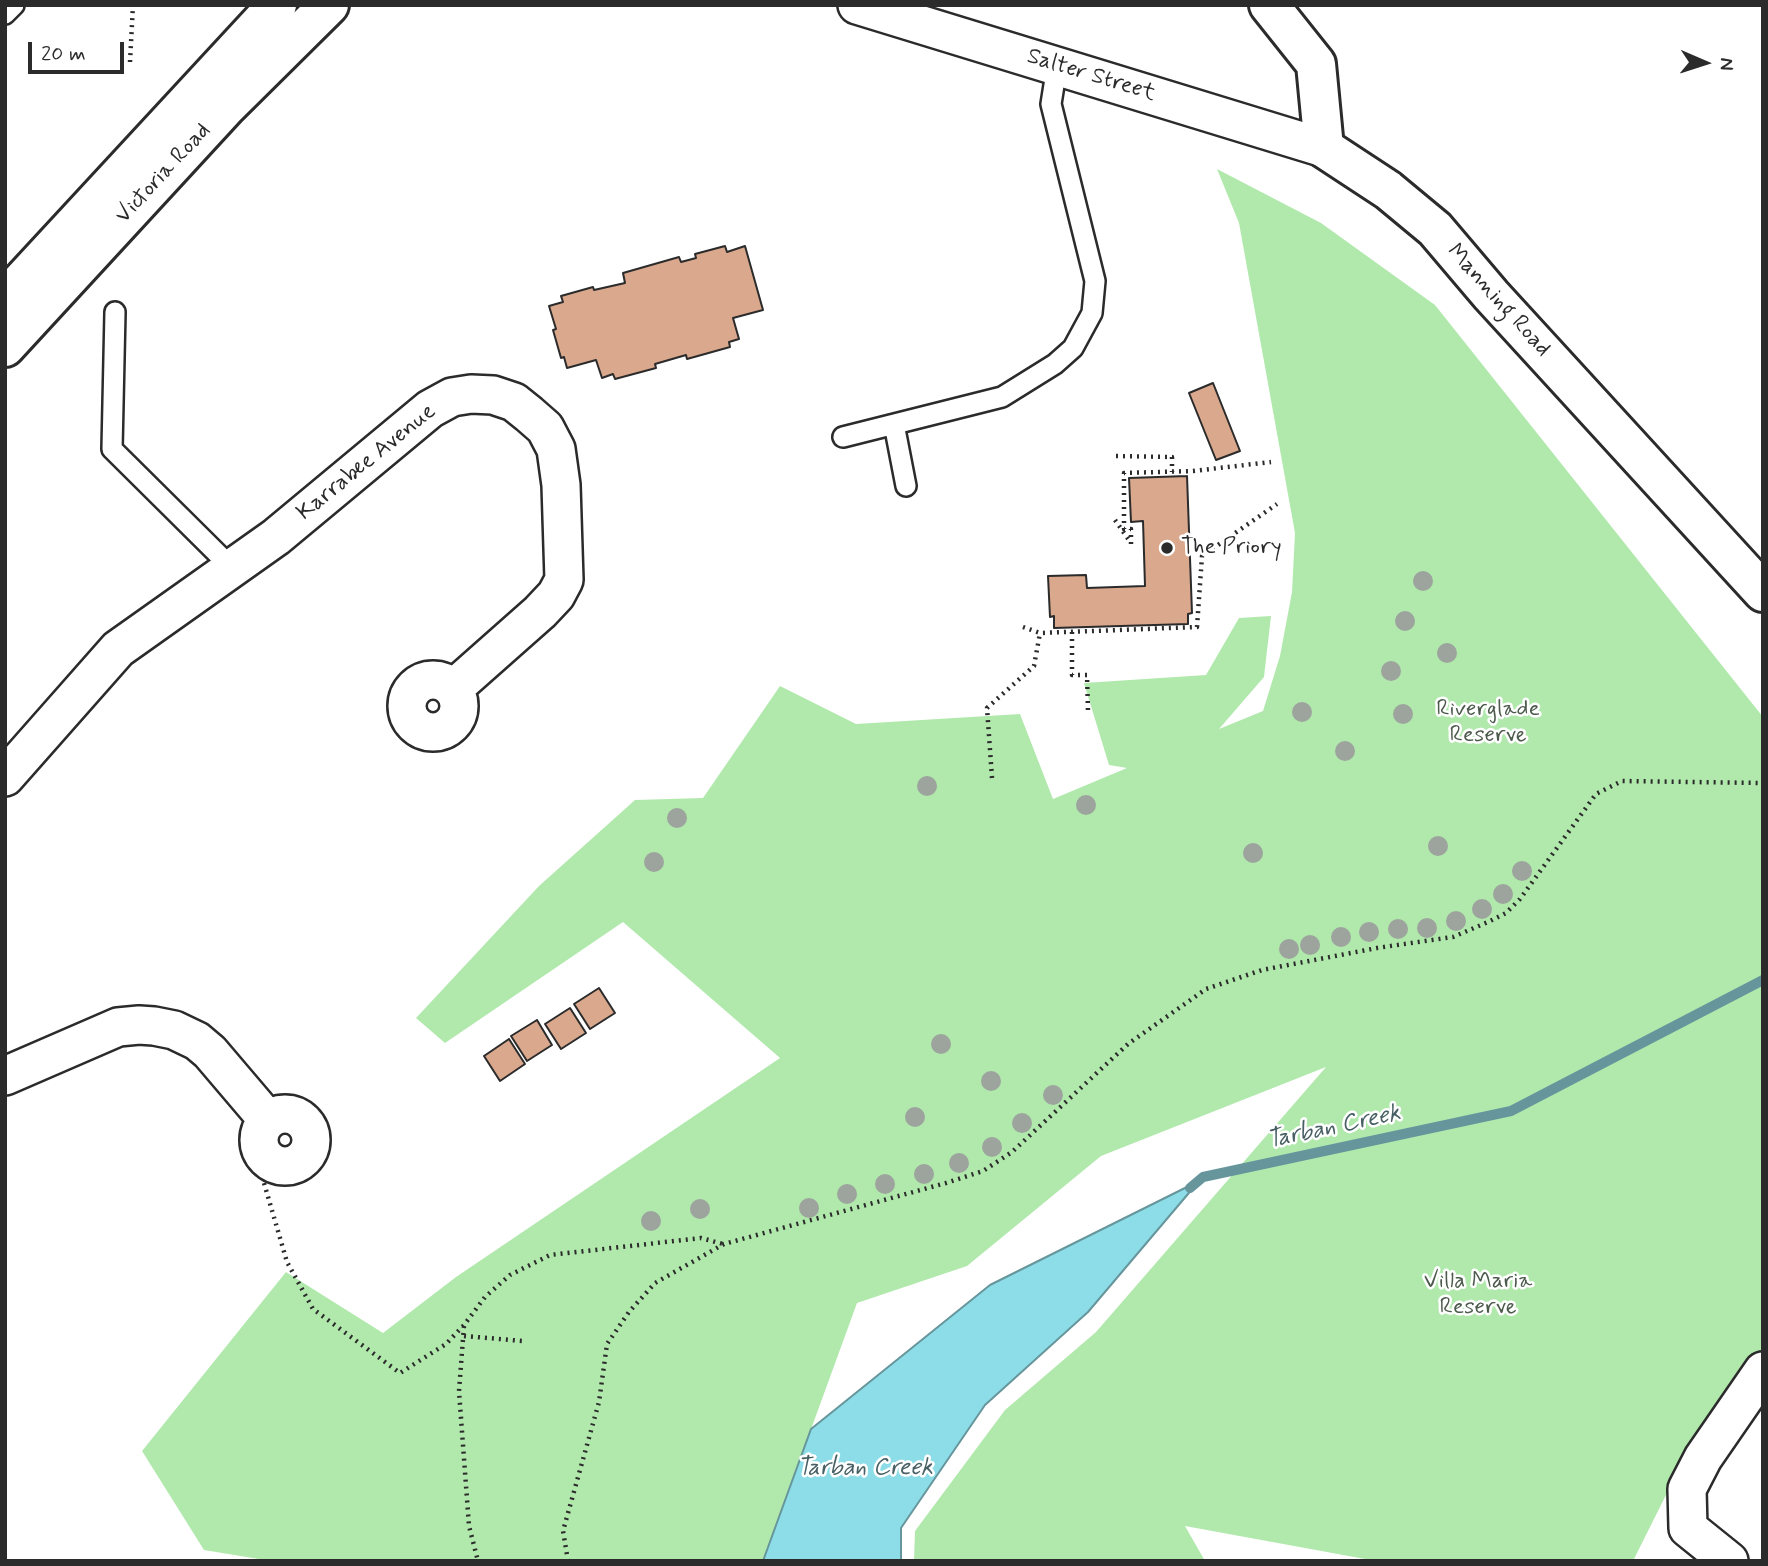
<!DOCTYPE html>
<html>
<head>
<meta charset="utf-8">
<style>
  body { margin:0 }
  #map { position:relative; width:1768px; height:1566px; overflow:hidden; background:#fff; font-family:Mynerve,sans-serif }
  canvas { display:block }
  .frame { position:absolute; inset:0; border:7px solid #2b2b2b; pointer-events:none }
  .north { position:absolute; left:1670px; top:28px; width:70px; height:70px; -webkit-text-stroke:5px #fff; paint-order:stroke; rotate:93deg; font-size:19px; font-weight:700; line-height:28px; text-align:center; color:#2b2b2b }
  .north::after { content:''; display:block; margin:auto; width:24px; height:32px; background:#2b2b2b; clip-path:polygon(50% 0,100% 100%,50% 72%,0 100%) }
  .scale { position:absolute; left:28px; top:42px; width:96px; height:32px; box-sizing:border-box; border:4px solid #2b2b2b; border-top:0; padding-left:9px; font-size:21px; line-height:24px; white-space:nowrap; color:#2b2b2b; -webkit-text-stroke:5px #fff; paint-order:stroke }
</style>
</head>
<body>
<div id="map">
<canvas width="1768" height="1566"></canvas>
<div class="frame"></div>
<div class="north">N</div>
<div class="scale">20 m</div>
</div>
<script>
const ctx = document.querySelector('canvas').getContext('2d');
ctx.lineJoin = 'round';
function fillPath(path, color) { ctx.fillStyle = color; ctx.fill(path, 'evenodd'); }
const poly = rows => new Path2D(rows.map(r => 'M' + r).join(''));
function trace(path, color, width, dash) { ctx.strokeStyle = color; ctx.lineWidth = width; ctx.lineCap = dash ? 'butt' : 'round'; ctx.setLineDash(dash || []); ctx.stroke(path); }
function drawText(font, color, halo, rows, align = 'center') {
  ctx.font = font + ' Mynerve,sans-serif'; ctx.lineWidth = 5; ctx.setLineDash([]); ctx.textBaseline = 'middle'; ctx.strokeStyle = halo; ctx.fillStyle = color; for (const [text, x, y, turn = 0] of rows) {
    ctx.save(); ctx.translate(x, y); ctx.rotate((+turn || 0) * Math.PI / 180); ctx.textAlign = isNaN(turn) ? turn : align; if (halo) ctx.strokeText(text, 0, 0); ctx.fillText(text, 0, 0); ctx.restore();
  }
}
fillPath(poly([
  [1217,169,1321,223,1435,305,1763,717,1763,1352,1678,1471,1633,1561,1376,1561,1185,1526,1205,1561,914,1561,915,1531,1005,1410,1096,1332,1326,1067,1101,1156,967,1266,857,1303,763,1561,271,1561,204,1550,142,1451,286,1272,383,1333,456,1277,780,1058,623,922,445,1043,416,1018,539,886,635,800,703,798,780,686,856,724,1020,714,1053,799,1127,768,1109,765,1084,683,1206,675,1239,618,1271,616,1264,677,1219,729,1263,711,1280,656,1292,592,1295,533,1239,223]
]), '#b1e9ad');
const water = poly([
  [1199,1181,1088,1312,985,1405,901,1528,901,1561,763,1561,811,1429,990,1285,1199,1181]
]);
fillPath(water, '#8ddde8');
trace(water, '#66969c', 2);
trace(poly([
  [1190,1188,1203,1177,1511,1111,1763,980]
]), '#66969c', 10);
const building = poly([
  [725,246,727,252,745,246,763,310,733,318,739,339,729,342,730,347,687,359,686,355,655,364,656,368,615,379,613,374,602,378,596,360,567,368,564,357,561,358,553,330,556,329,549,306,563,302,561,296,593,287,594,290,625,283,623,273,679,257,681,262,696,258,695,254,725,246],
  [1213,383,1240,451,1216,460,1189,393,1213,383],
  [1187,476,1192,613,1188,614,1188,624,1054,628,1054,616,1050,617,1048,576,1086,575,1087,588,1145,586,1143,521,1131,522,1129,478,1187,476],
  [599,988,615,1013,590,1029,574,1004,599,988],
  [570,1008,586,1033,561,1049,545,1024,570,1008],
  [537,1020,552,1045,527,1061,511,1036,537,1020],
  [509,1039,525,1064,500,1081,484,1056,509,1039]
]);
fillPath(building, '#daa88d');
trace(building, '#2b2b2b', 2);
const lane = poly([
  [5,14,14,5],
  [115,312,112,449,232,568],
  [894,424,906,486],
  [843,437,1002,397,1055,364,1073,348,1092,313,1095,281,1051,104,1057,66]
]);
const street = poly([
  [857,5,1324,148],
  '407 706a26 26 0 1 1 52 0a26 26 0 1 1-52 0Z',
  [5,777,118,649,276,537,430,409,452,397,471,394,493,395,514,402,529,414,545,428,556,449,561,485,564,580,556,595,540,612,453,689],
  [5,1076,118,1027,139,1025,154,1026,174,1030,197,1041,210,1052,267,1119],
  '259 1140a26 26 0 1 1 52 0a26 26 0 1 1-52 0Z',
  [1729,1561,1688,1528,1687,1489,1703,1458,1763,1371]
]);
const secondary = poly([
  [1269,5,1316,64,1324,148,1388,190,1435,229,1491,295,1763,592]
]);
const highway = poly([
  [5,299,277,5],
  [5,347,227,106,329,5]
]);
trace(lane, '#2b2b2b', 24);
trace(street, '#2b2b2b', 42);
trace(secondary, '#2b2b2b', 44);
trace(highway, '#2b2b2b', 44);
trace(poly([
  [130,62,133,5],
  [1116,456,1172,457,1172,472],
  [1115,520,1131,543],
  [1131,544,1131,529,1124,529,1124,473,1193,471,1271,462],
  [1023,627,1040,633,1197,627,1202,556,1277,504],
  [1072,632,1072,675,1087,675,1088,712],
  [992,778,987,708,1034,666,1040,633],
  [286,1166,264,1183,287,1262,313,1309,400,1373,446,1344,464,1325,485,1297,510,1275,550,1255,701,1238,723,1244],
  [464,1326,459,1391,469,1526,478,1561],
  [464,1336,523,1341],
  [568,1561,563,1531,599,1402,607,1344,629,1312,655,1283,724,1244,946,1183,983,1171,1012,1152,1128,1044,1206,989,1262,970,1377,948,1453,937,1488,922,1506,913,1520,899,1596,794,1622,781,1763,783]
]), '#2b2b2b', 4.5, [2, 5]);
trace(lane, '#fff', 19);
trace(street, '#fff', 37);
trace(secondary, '#fff', 38);
trace(highway, '#fff', 38);
ctx.fillStyle = '#9da49d';
for (const [x, y] of [
  [1423,581],
  [1405,621],
  [1447,653],
  [1391,671],
  [1302,712],
  [1403,714],
  [1345,751],
  [927,786],
  [1086,805],
  [677,818],
  [1438,846],
  [1253,853],
  [654,862],
  [1522,871],
  [1503,894],
  [1482,909],
  [1456,921],
  [1427,928],
  [1398,929],
  [1369,932],
  [1341,937],
  [1310,945],
  [1289,949],
  [941,1044],
  [991,1081],
  [1053,1095],
  [915,1117],
  [1022,1123],
  [992,1147],
  [959,1163],
  [924,1174],
  [885,1184],
  [847,1194],
  [809,1208],
  [700,1209],
  [651,1221]
]) { ctx.beginPath(); ctx.arc(x, y, 10, 0, 2 * Math.PI); ctx.fill(); }
for (const [x, y, r, color] of [
  [1167,548,7,"#2b2b2b"]
]) { const dot = new Path2D(); dot.arc(x, y, r, 0, 2 * Math.PI); ctx.fillStyle = color; ctx.fill(dot); trace(dot, '#fff', 2.5); }
drawText('23px', '#2b2b2b', '#fff', [
  ["Salter Street",1091,76,17],
  ["Victoria Road",164,174,-47],
  ["Manning Road",1498,301,48],
  ["Karrabee Avenue",367,463,-39]
]);
drawText('23px', '#2b2b2b', '#fff', [
  ["The Priory",1181,548]
], 'left');
drawText('23px', '#4c5a4c', '#fff', [
  ["Riverglade",1488,710],
  ["Reserve",1488,736],
  ["Villa Maria",1478,1282],
  ["Reserve",1478,1308]
]);
drawText('italic 24px', '#486064', '#fff', [
  ["Tarban Creek",1334,1128,-12],
  ["Tarban Creek",865,1469]
]);
</script>
</body>
</html>
